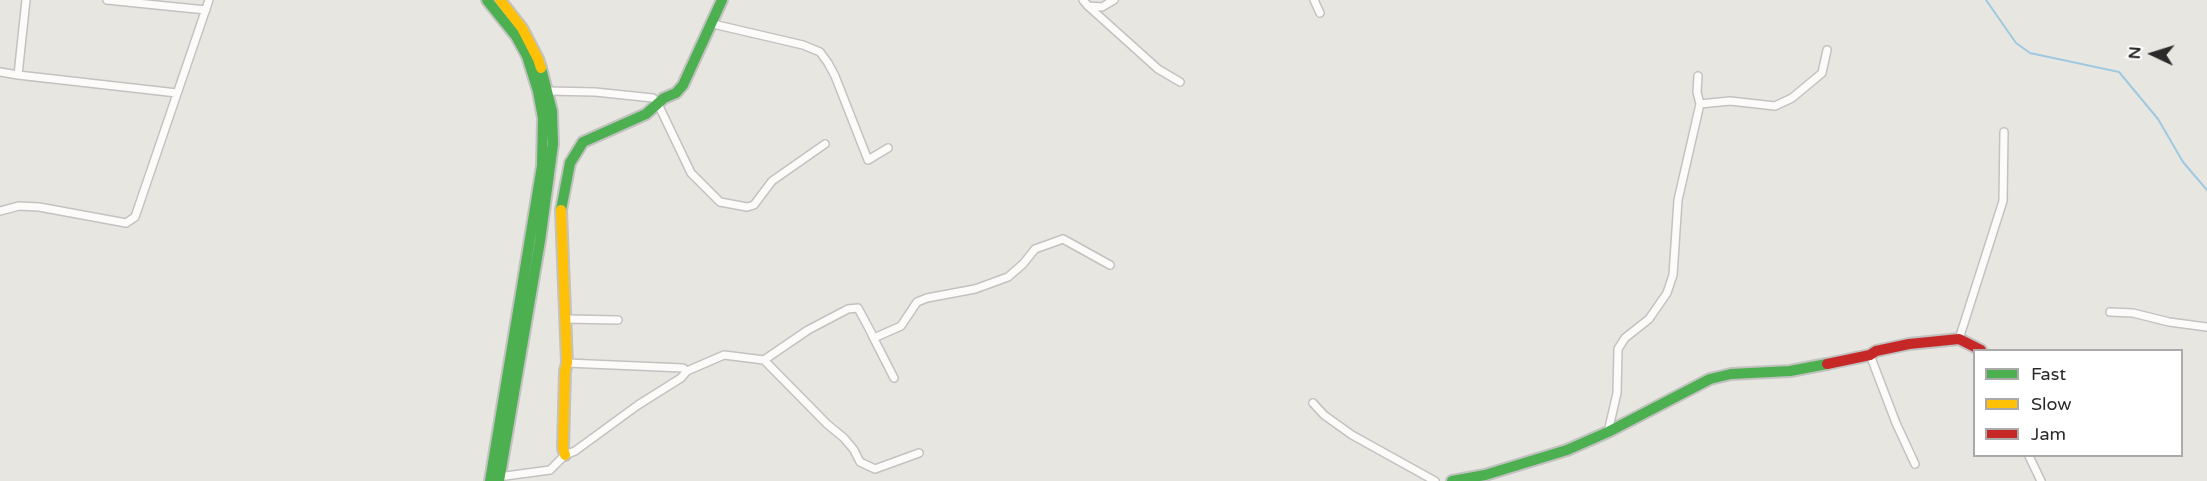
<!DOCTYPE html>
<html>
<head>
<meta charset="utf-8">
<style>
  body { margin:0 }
  #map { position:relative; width:2207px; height:481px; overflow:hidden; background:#e8e6e1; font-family:"Varela Round",sans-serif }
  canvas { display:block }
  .legend { position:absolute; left:1973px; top:349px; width:210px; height:108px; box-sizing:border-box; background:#fff; border:2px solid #aaa; margin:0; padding:8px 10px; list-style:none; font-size:18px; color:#2a2a2a }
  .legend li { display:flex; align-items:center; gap:12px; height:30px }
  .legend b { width:30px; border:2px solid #aaa }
  .north { position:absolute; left:2123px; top:24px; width:60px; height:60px; -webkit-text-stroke:4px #fff; paint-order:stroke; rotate:274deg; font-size:16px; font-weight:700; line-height:24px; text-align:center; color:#2a2a2a }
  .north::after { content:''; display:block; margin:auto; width:21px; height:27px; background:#2a2a2a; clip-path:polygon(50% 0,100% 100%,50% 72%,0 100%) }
</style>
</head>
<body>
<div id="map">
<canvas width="2207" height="481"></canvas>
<ul class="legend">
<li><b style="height:8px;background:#4caf50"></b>Fast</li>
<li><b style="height:8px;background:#ffc107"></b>Slow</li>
<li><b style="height:8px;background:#c62828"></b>Jam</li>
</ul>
<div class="north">N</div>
</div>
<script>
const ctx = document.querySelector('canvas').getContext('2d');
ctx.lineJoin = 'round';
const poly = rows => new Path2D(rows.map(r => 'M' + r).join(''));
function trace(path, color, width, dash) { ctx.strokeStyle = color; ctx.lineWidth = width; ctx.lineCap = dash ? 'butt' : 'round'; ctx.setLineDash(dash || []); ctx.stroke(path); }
trace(poly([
  [1986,0,2016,43,2030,53,2119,72,2158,119,2183,162,2207,190]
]), '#9ec9e0', 2);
const street = poly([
  [26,0,18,75,177,93],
  [107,0,206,10],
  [1083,0,1088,6,1102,7,1114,0],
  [1314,0,1320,13],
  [1088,6,1158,69,1180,82],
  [713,24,803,45,820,52,828,63,835,76,868,160,888,148],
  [0,72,18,75],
  [547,91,595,92,653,98,658,104,691,173,720,202,747,207,754,205,772,181,825,144],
  [1700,104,1730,101,1775,106,1792,98,1822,73,1827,50],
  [0,211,19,206,39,207,126,223,135,217,209,0],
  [2110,312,2133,313,2169,322,2207,327],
  [566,319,618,320],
  [872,335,894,378],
  [1959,339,2003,201,2004,132],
  [1870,355,1896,423,1915,464],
  [764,360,808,330,848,309,858,308,874,338,901,326,917,302,927,298,975,289,1008,277,1023,264,1035,249,1063,239,1110,265],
  [567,363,683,368,687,371],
  [1313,403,1324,415,1352,435,1435,481],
  [1608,432,1617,393,1618,349,1625,338,1649,319,1667,293,1673,275,1678,200,1700,104,1697,92,1698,76],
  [2029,456,2041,481],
  [498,477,550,470,565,455,575,451,638,405,681,378,687,371,724,355,764,360,827,424,844,438,854,450,860,462,875,469,919,453]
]);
const fast = poly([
  [487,0,516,36,527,56,538,91,543,118,542,166,490,481],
  [561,210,570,163,583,142,646,114,664,98,676,93,683,85,722,0],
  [499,481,540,241,553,144,552,111,541,68],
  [1452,481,1485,475,1567,450,1608,432,1710,379,1731,374,1790,371,1827,364]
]);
const slow = poly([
  [500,0,522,28,538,59,541,68],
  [561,210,567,363,565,371,563,448,565,455]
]);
const jam = poly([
  [1827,364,1870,355,1876,351,1909,344,1959,339,1981,350]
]);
trace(street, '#c2c2c1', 10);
trace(fast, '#c2c2c1', 14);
trace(slow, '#c2c2c1', 14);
trace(jam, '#c2c2c1', 14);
trace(street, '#fcfbfa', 7);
trace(fast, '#4caf50', 10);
trace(slow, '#ffc107', 10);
trace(jam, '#c62828', 10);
</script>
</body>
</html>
